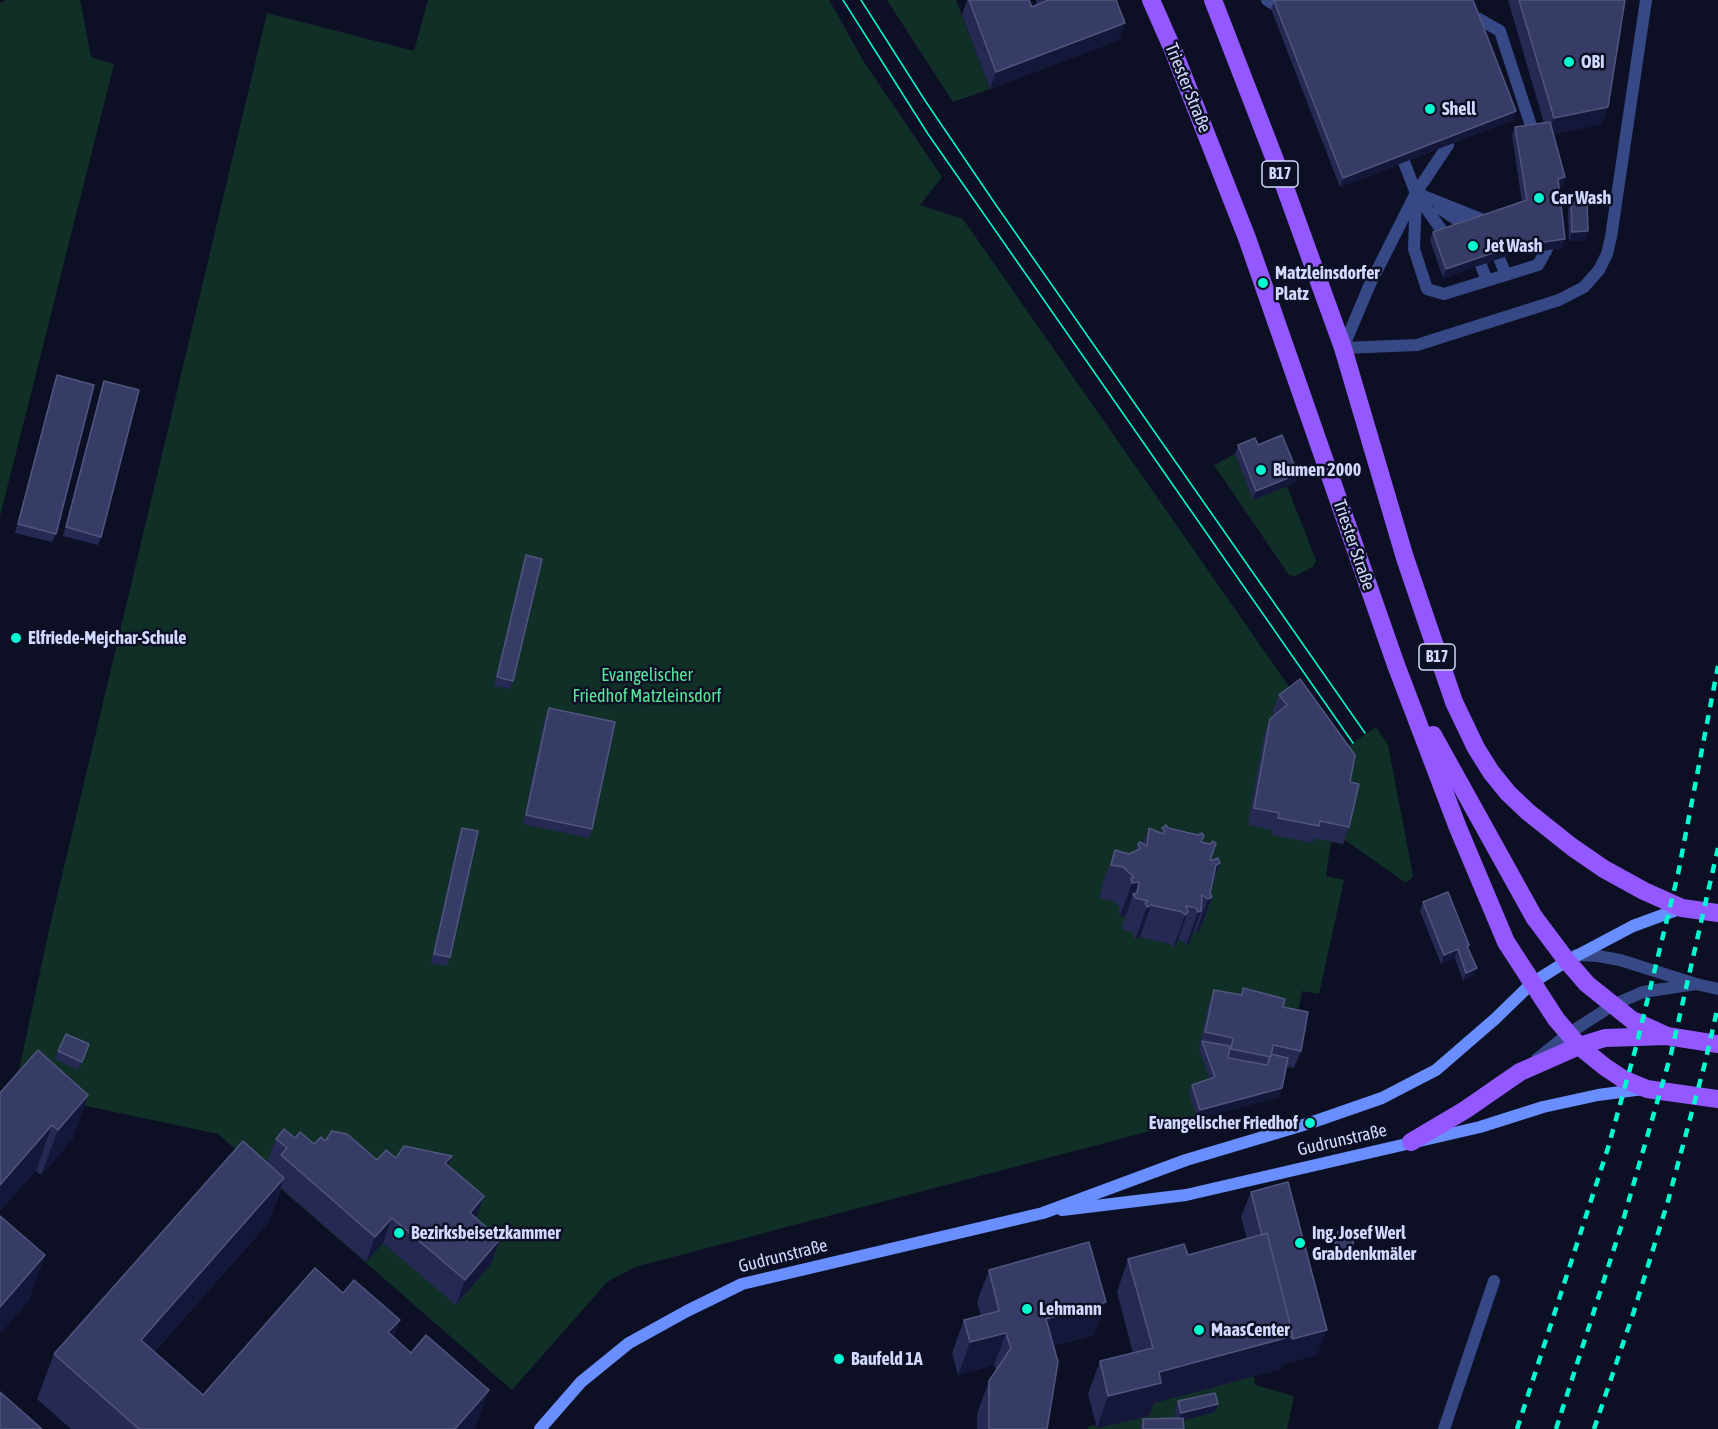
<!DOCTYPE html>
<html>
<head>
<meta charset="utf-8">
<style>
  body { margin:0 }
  canvas { display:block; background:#0d1025 }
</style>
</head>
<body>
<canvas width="1718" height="1429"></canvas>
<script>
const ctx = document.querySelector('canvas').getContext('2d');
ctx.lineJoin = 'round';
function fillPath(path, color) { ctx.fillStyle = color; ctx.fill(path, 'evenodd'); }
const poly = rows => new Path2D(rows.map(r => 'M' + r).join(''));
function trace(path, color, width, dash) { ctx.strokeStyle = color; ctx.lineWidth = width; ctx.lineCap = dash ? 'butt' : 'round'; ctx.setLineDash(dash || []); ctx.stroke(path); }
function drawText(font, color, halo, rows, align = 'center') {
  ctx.font = font + ' "Asap Condensed",sans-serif'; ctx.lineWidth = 5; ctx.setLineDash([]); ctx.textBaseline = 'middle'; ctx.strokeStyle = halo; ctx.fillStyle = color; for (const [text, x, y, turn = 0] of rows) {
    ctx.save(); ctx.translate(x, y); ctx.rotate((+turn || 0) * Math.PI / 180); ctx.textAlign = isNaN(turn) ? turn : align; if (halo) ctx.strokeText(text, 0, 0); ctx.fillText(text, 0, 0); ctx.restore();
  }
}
fillPath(poly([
  [7,0,80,0,91,57,114,64,0,516,0,3],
  [428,0,829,0,864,62,942,177,920,205,963,219,1336,754,1376,727,1388,745,1413,876,1406,883,1345,840,1343,844,1331,842,1326,876,1344,880,1319,994,1302,991,1298,1012,1302,1029,1294,1068,1285,1067,1279,1097,635,1267,607,1282,512,1390,218,1134,54,1099,19,1070,49,930,267,13,414,51],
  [887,0,956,0,990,89,953,102],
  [1235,454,1253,500,1287,486,1316,561,1313,567,1295,576,1289,575,1214,465],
  [1254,1376,1255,1385,1294,1396,1287,1429,1088,1429,1089,1426,1096,1425,1096,1428,1147,1405]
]), '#102f26');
trace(poly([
  [1267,0,1278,7],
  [1474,20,1479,19,1500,31,1533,132],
  [1448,145,1416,193,1414,249,1427,289,1444,294,1538,265,1547,249],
  [1404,162,1416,193,1370,284,1343,348,1417,345,1559,300,1584,287,1599,270,1607,254,1611,237,1646,0],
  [1416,193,1486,221],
  [1416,194,1445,235],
  [1439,208,1468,227],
  [1499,258,1506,275],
  [1481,265,1487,281],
  [1576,955,1598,956,1620,960,1696,984,1718,989],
  [1537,1059,1568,1034,1613,1005,1643,992,1696,984],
  [1444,1429,1494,1281]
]), '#364986', 12);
trace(poly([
  [1062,1210,1186,1195,1480,1127,1543,1107,1598,1095,1643,1089],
  [540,1429,581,1382,629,1343,687,1311,742,1284,1043,1213,1186,1160,1310,1123,1382,1098,1436,1070,1495,1019,1532,983,1567,961,1633,926,1682,908]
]), '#688eff', 12);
trace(poly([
  [1151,0,1173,50,1247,238,1396,665,1458,828,1506,942,1556,1019,1579,1046,1605,1067,1623,1079,1647,1089,1718,1099],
  [1213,0,1275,160,1343,348,1405,558,1454,702,1476,748,1491,772,1508,793,1528,812,1572,847,1604,869,1644,891,1682,908,1718,913],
  [1433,735,1534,917,1567,961,1587,984,1632,1020,1667,1036],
  [1411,1142,1465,1110,1520,1072,1579,1046,1605,1038,1667,1036,1718,1044]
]), '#9358ff', 18);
trace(poly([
  [843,0,928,134,1353,743],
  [861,0,926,102,996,205,1365,733]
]), '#00fcd0', 1.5);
trace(poly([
  [1517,1429,1608,1148,1636,1047,1678,874,1718,666],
  [1556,1429,1622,1224,1671,1054,1718,848],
  [1594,1429,1634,1311,1668,1201,1705,1063,1718,1006]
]), '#00fcd0', 4.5, [9, 8]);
fillPath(poly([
  [967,0,1029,0,1032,7,1037,5,1036,0,1116,0,1119,40,990,89,962,15],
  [1508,0,1625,0,1602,124,1553,134,1565,177,1562,186,1559,186,1562,248,1534,252,1530,248,1443,278,1430,240,1433,232,1522,202,1512,135,1515,127,1544,123],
  [1274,1,1513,120,1340,187,1271,9],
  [1571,202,1588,231,1585,240,1569,241,1568,211],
  [57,375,56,534,52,542,15,533,54,384],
  [104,381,101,537,98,545,63,536,101,390],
  [1238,445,1258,445,1298,474,1295,483,1253,500,1235,454],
  [526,555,513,681,510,689,494,686,523,564],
  [1279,695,1350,782,1349,827,1343,844,1315,838,1313,843,1272,835,1273,830,1248,825,1264,736,1270,719,1275,715,1272,712],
  [549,708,592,829,589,838,523,824,545,717],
  [462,828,450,957,447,966,431,963,459,836],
  [1149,828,1160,833,1162,828,1168,828,1202,842,1210,860,1220,863,1210,893,1212,897,1200,930,1196,932,1194,930,1189,944,1186,945,1184,941,1178,940,1176,945,1173,948,1170,944,1140,937,1135,940,1133,936,1134,933,1123,930,1122,926,1126,915,1120,916,1119,911,1120,907,1111,900,1099,898,1103,883,1115,850,1129,854,1136,850,1138,844,1143,844],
  [1423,902,1469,945,1468,949,1474,976,1463,981,1455,958,1441,964,1420,911],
  [1243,988,1283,1007,1301,1051,1294,1068,1287,1066,1279,1097,1197,1119,1189,1093,1192,1085,1210,1079,1199,1049,1208,1007,1214,990,1241,995],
  [38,1050,88,1095,72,1140,41,1175,36,1171],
  [58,1051,86,1053,78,1070,55,1059],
  [295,1138,314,1144,325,1141,377,1160,396,1158,448,1165,484,1196,476,1218,500,1239,491,1264,456,1305,383,1243,366,1262,281,1188,268,1223,154,1352,203,1395,343,1293,400,1320,393,1337,475,1429,71,1429,37,1399,54,1354,267,1162,276,1139],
  [1251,1192,1317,1355,1283,1364,1281,1369,1154,1403,1149,1416,1097,1428,1088,1394,1100,1361,1133,1353,1117,1292,1128,1259,1188,1255,1247,1239,1241,1217],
  [1338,1231,1351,1254,1347,1262,1331,1258,1335,1239],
  [989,1270,1106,1302,1094,1335,1053,1346,1047,1429,977,1429,977,1414,989,1381,996,1370,994,1365,958,1375,952,1353,964,1320,981,1316,977,1302],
  [1178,1401,1218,1404,1215,1412,1183,1420,1184,1429,1140,1429,1143,1419,1177,1418,1175,1410]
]), '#252954');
fillPath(poly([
  [1125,23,1119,40,990,89,996,72],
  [1608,107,1602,124,1548,135,1554,118],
  [1516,111,1513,120,1340,187,1343,178],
  [1565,177,1562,186,1555,187,1558,179],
  [1588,231,1585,240,1569,241,1572,232],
  [1533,239,1530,248,1443,278,1446,269],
  [1565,239,1562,248,1534,252,1537,243],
  [1298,474,1295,483,1253,500,1256,491],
  [1220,863,1208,895,1205,897,1216,865],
  [1139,882,1134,896,1133,894,1126,915,1120,916,1132,883],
  [1212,897,1200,930,1196,932,1208,899],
  [1151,905,1140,937,1135,940,1147,907],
  [1201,911,1189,944,1186,945,1198,912],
  [1188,912,1176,945,1173,948,1185,915],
  [1458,949,1455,958,1441,964,1444,955],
  [1477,968,1474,976,1463,981,1466,973],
  [1282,1088,1279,1097,1197,1119,1200,1110],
  [88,1095,72,1140,41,1175,58,1130],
  [52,1125,36,1171,0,1211,0,1185],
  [452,1156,442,1181,445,1163],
  [284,1178,268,1223,124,1385,141,1340],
  [484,1196,475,1221,470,1213],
  [392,1218,383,1243,366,1262,375,1237],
  [500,1239,491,1264,456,1305,465,1280],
  [45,1255,29,1301,0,1334,0,1307],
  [1106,1302,1094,1335,1034,1351,1046,1319],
  [400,1320,383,1365,388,1332],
  [1327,1330,1317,1355,1283,1364,1281,1369,1154,1403,1149,1416,1097,1428,1108,1396,1159,1372,1293,1336],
  [1006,1333,994,1365,958,1375,970,1342],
  [489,1390,475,1429,455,1429],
  [1218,1404,1215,1412,1178,1422,1181,1413]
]), '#141739');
const building = poly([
  [969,0,1029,0,1032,7,1048,0,1116,0,1125,23,996,72,969,0],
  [1276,0,1473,0,1516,111,1343,178,1274,1,1276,0],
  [1519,0,1625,0,1608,107,1554,118,1519,0],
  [1550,122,1565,177,1558,179,1565,239,1537,243,1533,239,1446,269,1433,232,1527,200,1515,127,1550,122],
  [1571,202,1587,202,1588,231,1572,232,1571,202],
  [57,375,94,385,56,534,18,524,57,375],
  [104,381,139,390,101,537,66,527,104,381],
  [1282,435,1298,474,1256,491,1238,445,1255,438,1258,445,1282,435],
  [526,555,542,559,513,681,497,677,526,555],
  [1300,679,1355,755,1350,782,1359,784,1349,827,1320,821,1319,826,1278,818,1279,813,1254,808,1270,719,1287,705,1279,695,1300,679],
  [549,708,615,722,592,829,526,815,549,708],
  [1166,825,1168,828,1198,835,1202,833,1204,836,1201,842,1210,844,1213,841,1216,843,1210,860,1213,860,1218,858,1220,863,1216,865,1210,893,1212,897,1208,899,1202,895,1201,911,1198,912,1196,908,1186,906,1188,912,1185,915,1182,912,1151,905,1147,907,1145,903,1148,901,1135,898,1133,894,1137,893,1139,882,1132,883,1131,878,1134,877,1123,867,1111,865,1115,850,1129,854,1140,849,1138,844,1140,842,1147,846,1149,828,1163,834,1165,831,1162,828,1166,825],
  [462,828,478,831,450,957,434,954,462,828],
  [1448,892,1469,945,1467,946,1477,968,1466,973,1458,949,1444,955,1423,902,1448,892],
  [1243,988,1285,999,1283,1007,1308,1012,1301,1051,1273,1045,1271,1057,1231,1049,1233,1038,1205,1032,1214,990,1242,995,1243,988],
  [66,1034,89,1044,82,1062,58,1051,66,1034],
  [1202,1041,1230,1046,1228,1058,1267,1065,1271,1054,1288,1058,1282,1088,1200,1110,1192,1085,1215,1077,1202,1041],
  [38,1050,88,1095,58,1130,52,1125,0,1185,0,1093,38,1050],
  [284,1129,295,1138,300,1132,314,1144,321,1137,325,1141,332,1131,347,1134,377,1160,386,1150,396,1158,404,1146,452,1156,445,1163,484,1196,470,1213,500,1239,465,1280,392,1218,375,1237,281,1155,287,1148,276,1139,284,1129],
  [243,1141,284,1178,141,1340,203,1395,315,1268,343,1293,354,1280,400,1320,388,1332,411,1353,426,1335,489,1390,455,1429,139,1429,54,1354,243,1141],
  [1288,1182,1327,1330,1292,1339,1293,1336,1267,1233,1262,1235,1251,1192,1288,1182],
  [0,1216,45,1255,0,1307,0,1216],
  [1338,1231,1355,1234,1351,1254,1334,1250,1338,1231],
  [1267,1233,1293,1336,1159,1372,1161,1383,1108,1396,1100,1361,1153,1348,1128,1259,1184,1244,1188,1255,1267,1233],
  [1089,1242,1106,1302,1046,1319,1058,1362,1047,1429,989,1429,989,1381,1011,1348,1006,1333,970,1342,964,1320,999,1311,989,1270,1089,1242],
  [0,1392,42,1429,0,1429,0,1392],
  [1215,1393,1218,1404,1181,1413,1178,1401,1215,1393],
  [1183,1418,1184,1429,1143,1429,1143,1419,1183,1418]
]);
fillPath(building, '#373c66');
trace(building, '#50557e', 1.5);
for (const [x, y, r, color] of [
  [1569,62,6,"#00fcd0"],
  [1430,109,6,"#00fcd0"],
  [1539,198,6,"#00fcd0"],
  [1473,246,6,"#00fcd0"],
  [1263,283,6,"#00fcd0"],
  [1261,470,6,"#00fcd0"],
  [16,638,6,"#00fcd0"],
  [1310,1123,6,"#00fcd0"],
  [399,1233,6,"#00fcd0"],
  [1300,1243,6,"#00fcd0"],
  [1027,1309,6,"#00fcd0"],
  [1199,1330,6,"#00fcd0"],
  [839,1359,6,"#00fcd0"]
]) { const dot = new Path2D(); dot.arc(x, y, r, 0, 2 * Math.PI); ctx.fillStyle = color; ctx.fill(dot); trace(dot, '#0d1025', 2); }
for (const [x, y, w] of [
  [1280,174,36],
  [1437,657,36]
]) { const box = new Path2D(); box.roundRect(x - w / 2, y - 13, w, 26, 4.5); ctx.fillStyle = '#0d1025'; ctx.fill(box); trace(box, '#d1d9ff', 1.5); }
drawText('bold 16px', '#d1d9ff', null, [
  ["B17",1280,174],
  ["B17",1437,657]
]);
drawText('bold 18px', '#d1d9ff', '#0d1025', [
  ["OBI",1581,62],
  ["Shell",1442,109],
  ["Car Wash",1551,198],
  ["Jet Wash",1485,246],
  ["Matzleinsdorfer",1275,273],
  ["Platz",1275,294],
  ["Blumen 2000",1273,470],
  ["Elfriede-Mejchar-Schule",28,638],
  ["Evangelischer Friedhof",1298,1123,"right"],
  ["Bezirksbeisetzkammer",411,1233],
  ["Ing. Josef Werl",1312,1233],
  ["Grabdenkmäler",1312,1254],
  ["Lehmann",1039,1309],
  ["MaasCenter",1211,1330],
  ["Baufeld 1A",851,1359]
], 'left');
drawText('18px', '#d1d9ff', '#0d1025', [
  ["Triester Straße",1188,88,68],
  ["Triester Straße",1354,545,71],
  ["Gudrunstraße",1342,1140,-13],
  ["Gudrunstraße",783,1256,-14]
]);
drawText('18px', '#57e69a', '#0d1025', [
  ["Evangelischer",647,675],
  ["Friedhof Matzleinsdorf",647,696]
]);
</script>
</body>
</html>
